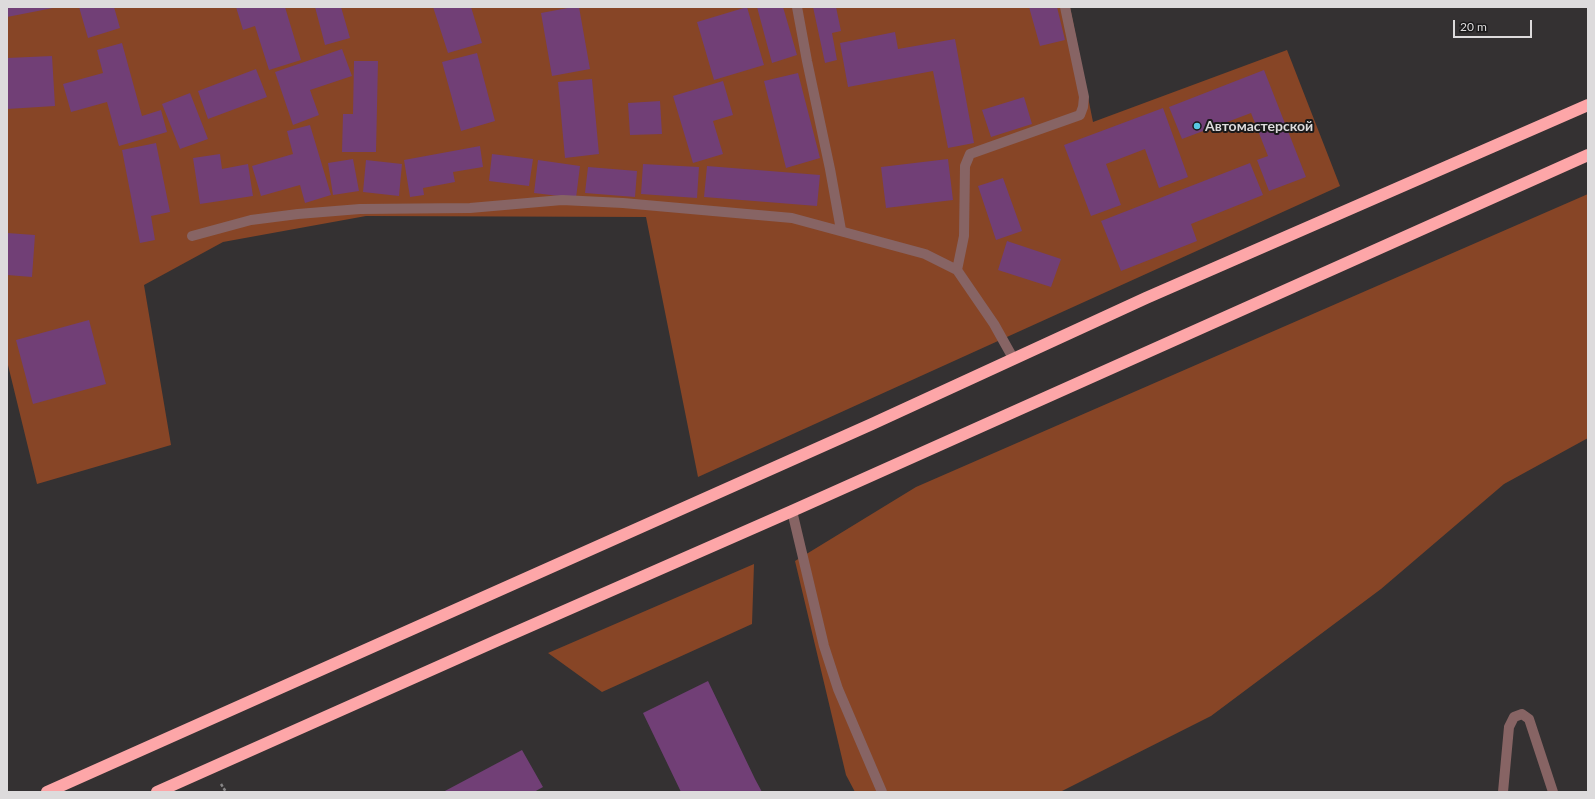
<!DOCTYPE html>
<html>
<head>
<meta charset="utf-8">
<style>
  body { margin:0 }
  #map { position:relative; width:1595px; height:799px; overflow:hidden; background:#343132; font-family:Lato,sans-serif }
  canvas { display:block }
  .frame { position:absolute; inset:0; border:8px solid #dddbdc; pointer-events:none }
  .scale { position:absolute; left:1453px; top:20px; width:79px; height:18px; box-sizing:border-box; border:2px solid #dddbdc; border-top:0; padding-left:5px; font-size:12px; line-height:14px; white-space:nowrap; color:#dddbdc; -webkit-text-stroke:3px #1a191a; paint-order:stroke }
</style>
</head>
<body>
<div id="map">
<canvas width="1595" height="799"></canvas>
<div class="frame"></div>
<div class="scale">20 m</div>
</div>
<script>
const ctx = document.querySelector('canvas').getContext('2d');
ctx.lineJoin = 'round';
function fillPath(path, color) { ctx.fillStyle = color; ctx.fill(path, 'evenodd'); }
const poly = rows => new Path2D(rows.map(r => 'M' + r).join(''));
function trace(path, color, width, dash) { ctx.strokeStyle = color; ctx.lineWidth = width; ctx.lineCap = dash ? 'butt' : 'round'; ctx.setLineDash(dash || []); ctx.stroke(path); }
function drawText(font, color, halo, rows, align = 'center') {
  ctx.font = font + ' Lato,sans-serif'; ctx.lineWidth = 4; ctx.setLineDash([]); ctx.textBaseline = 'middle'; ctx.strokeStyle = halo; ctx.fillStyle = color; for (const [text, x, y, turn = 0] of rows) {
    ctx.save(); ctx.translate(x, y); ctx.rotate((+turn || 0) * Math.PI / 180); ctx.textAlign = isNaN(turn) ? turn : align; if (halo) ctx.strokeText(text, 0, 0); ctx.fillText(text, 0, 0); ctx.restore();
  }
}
fillPath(poly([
  [7,7,1070,7,1093,122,1287,50,1340,186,698,477,646,217,366,216,223,242,144,285,171,445,37,484,7,361],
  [1588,194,1588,438,1504,484,1381,589,1211,716,1060,792,855,792,846,775,795,561,916,487],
  [754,564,752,624,602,692,548,653]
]), '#874526');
fillPath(poly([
  [7,7,53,7,53,8,7,17],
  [79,7,114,7,120,28,88,38],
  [236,7,285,7,301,60,269,70,255,26,243,30],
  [315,7,341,7,350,38,325,45],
  [433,7,471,7,482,43,448,53],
  [573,7,579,7,590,69,552,76,541,13],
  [747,7,764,65,714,80,697,22],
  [757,7,783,7,797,55,772,63],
  [813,7,836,7,841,31,832,33,837,60,825,63],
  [1029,7,1057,7,1065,40,1040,46],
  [895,32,898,49,955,39,974,143,948,148,933,71,848,87,840,43],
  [122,43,142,116,161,110,167,132,119,146,107,102,71,112,63,84,103,73,97,50],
  [342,49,352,76,310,90,319,115,293,125,275,72],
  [477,53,495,121,461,131,442,62],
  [52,56,55,106,7,109,7,58],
  [354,61,378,61,376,152,342,152,343,114,353,114],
  [256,69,267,97,208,119,198,91],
  [1264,70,1306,177,1269,191,1257,160,1268,156,1251,113,1182,139,1169,107],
  [798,73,820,158,786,168,764,81],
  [592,79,599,154,565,158,558,82],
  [723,81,733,115,713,121,723,154,693,163,673,96],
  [190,93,208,139,180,149,162,104],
  [1024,97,1032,124,991,137,982,110],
  [660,101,662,134,630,135,628,103],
  [1163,108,1188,177,1159,188,1145,149,1106,164,1121,205,1091,216,1064,145],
  [310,125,331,195,305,203,300,185,261,196,252,166,293,154,287,131],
  [156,143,170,212,151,216,155,240,140,243,122,150],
  [480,146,483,167,453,172,455,182,423,188,424,195,410,197,404,160],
  [220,154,222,169,248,164,253,196,200,204,193,158],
  [492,154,533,159,529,186,489,181],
  [353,159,359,191,333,195,328,163],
  [948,159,953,200,886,208,881,167],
  [366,160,402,164,399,196,363,192],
  [538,160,580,166,576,198,534,193],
  [1250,163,1263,195,1191,224,1197,241,1121,271,1101,221],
  [643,164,699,167,697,198,641,194],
  [707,166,820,175,817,206,704,197],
  [588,167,637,171,635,197,585,193],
  [1003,178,1022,231,996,240,978,186],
  [7,233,35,235,32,277,7,275],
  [1007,241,1061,259,1051,287,998,270],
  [89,320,106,384,33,404,16,340],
  [708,681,755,779,762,792,681,792,643,713],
  [522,750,543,787,534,792,443,792]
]), '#713f76');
trace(poly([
  [221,784,226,792]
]), '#888687', 2.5, [3, 2]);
trace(poly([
  [797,7,807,61,830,169,841,230],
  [192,236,251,220,298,214,360,209,470,208,562,200,623,203,792,218,925,254,957,270,994,324,1013,358],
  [957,270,964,236,965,166,970,154,1080,115,1083,107,1084,97,1065,7],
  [792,511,824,646,838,689,882,792],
  [1503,792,1509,727,1514,717,1522,714,1529,719,1553,792]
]), '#876464', 10);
trace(poly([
  [47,792,872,424,1146,298,1588,105],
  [157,792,496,641,792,511,1588,155]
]), '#fda6a8', 12);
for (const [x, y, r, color] of [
  [1197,126,4,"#58c9e3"]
]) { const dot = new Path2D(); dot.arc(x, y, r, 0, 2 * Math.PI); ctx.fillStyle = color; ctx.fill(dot); trace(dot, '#1a191a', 1.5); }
drawText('bold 14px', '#dddbdc', '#1a191a', [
  ["Автомастерской",1205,126]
], 'left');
</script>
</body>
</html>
